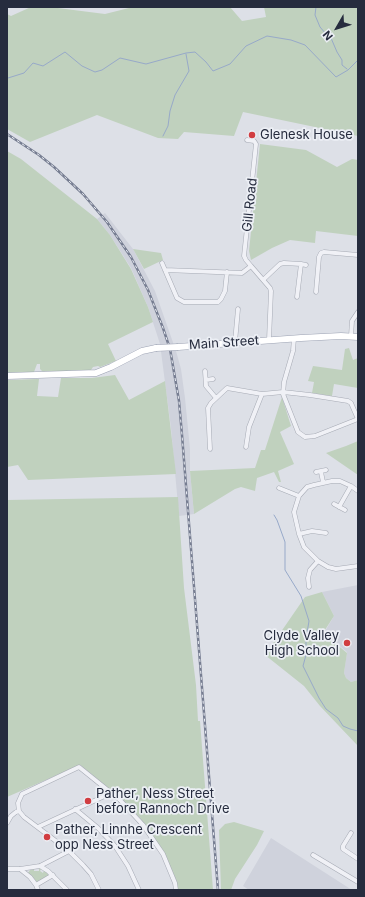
<!DOCTYPE html>
<html>
<head>
<meta charset="utf-8">
<style>
  body { margin:0 }
  #map { position:relative; width:365px; height:897px; overflow:hidden; background:#dde0e7; font-family:Inter,sans-serif }
  canvas { display:block }
  .frame { position:absolute; inset:0; border:8px solid #262c3e; pointer-events:none }
  .north { position:absolute; left:317px; top:8px; width:40px; height:40px; -webkit-text-stroke:3px #eceff5; paint-order:stroke; rotate:231deg; font-size:11px; font-weight:700; line-height:16px; text-align:center; color:#262c3e }
  .north::after { content:''; display:block; margin:auto; width:14px; height:18px; background:#262c3e; clip-path:polygon(50% 0,100% 100%,50% 72%,0 100%) }
</style>
</head>
<body>
<div id="map">
<canvas width="365" height="897"></canvas>
<div class="frame"></div>
<div class="north">N</div>
</div>
<script>
const ctx = document.querySelector('canvas').getContext('2d');
ctx.lineJoin = 'round';
function fillPath(path, color) { ctx.fillStyle = color; ctx.fill(path, 'evenodd'); }
const poly = rows => new Path2D(rows.map(r => 'M' + r).join(''));
function trace(path, color, width, dash) { ctx.strokeStyle = color; ctx.lineWidth = width; ctx.lineCap = dash ? 'butt' : 'round'; ctx.setLineDash(dash || []); ctx.stroke(path); }
function drawText(font, color, halo, rows, align = 'center') {
  ctx.font = font + ' Inter,sans-serif'; ctx.lineWidth = 3.5; ctx.setLineDash([]); ctx.textBaseline = 'middle'; ctx.strokeStyle = halo; ctx.fillStyle = color; for (const [text, x, y, turn = 0] of rows) {
    ctx.save(); ctx.translate(x, y); ctx.rotate((+turn || 0) * Math.PI / 180); ctx.textAlign = isNaN(turn) ? turn : align; if (halo) ctx.strokeText(text, 0, 0); ctx.fillText(text, 0, 0); ctx.restore();
  }
}
fillPath(poly([
  [105,213,133,249,155,291,176,351,181,369,185,398,190,449,190,471,194,514,179,516,171,428,160,344,148,307,131,268,110,235,97,219],
  [358,585,358,680,351,682,346,678,344,673,347,652,324,633,334,616,322,592],
  [271,838,352,890,249,890,243,886]
]), '#cfd2dc');
fillPath(poly([
  [31,7,50,7,105,14,133,7,230,7,242,21,266,17,264,7,358,7,358,136,243,112,234,136,184,132,178,139,158,138,97,115,30,142,7,129,7,14,11,16],
  [260,144,306,150,337,167,352,159,358,160,358,236,316,231,315,243,290,240,272,248,251,260,249,251],
  [7,151,21,159,97,219,110,235,131,269,148,307,153,322,108,344,116,361,100,367,98,366,93,367,91,370,43,372,40,369,40,364,37,364,34,372,7,373],
  [133,249,161,253,163,260,144,269],
  [349,348,353,360,358,358,358,388,334,384,332,396,312,393,314,382,308,381,313,366,342,370,345,349],
  [115,375,129,400,165,381,176,474,28,480,18,465,7,467,7,380,39,379,37,396,58,397,61,378,92,378],
  [282,397,291,426,280,432,294,464,278,471,281,482,279,482,274,472,257,478,255,491,241,487,235,489,194,514,190,471,255,468,261,450,265,450],
  [358,441,358,475,326,453,346,446],
  [178,497,184,588,196,685,198,721,200,721,213,890,178,890,176,882,164,853,140,818,122,799,80,765,7,797,8,583,7,576,7,500],
  [322,592,334,616,323,633,347,653,344,673,346,678,351,682,358,680,358,746,320,706,304,686,265,655,305,597],
  [234,822,264,831,257,845,235,879,231,890,221,890,219,830,225,824],
  [39,868,41,869,40,871,43,873,44,870,48,874,48,876,37,882,28,873,30,870,34,869,34,871,39,871]
]), '#c0d1be');
trace(poly([
  [316,7,315,15,320,27,326,34,331,38,337,52,342,60,342,65,347,69],
  [7,77,8,78,24,73,33,63,43,66,65,52,82,66,95,72,102,70,120,58,146,64,186,53,195,52,206,62,213,71,230,64,246,46,267,36,291,40,305,45,336,77,348,70,358,60],
  [163,136,168,126,170,111,175,95,189,71,186,54],
  [274,515,277,520,285,542,285,570,301,596,309,621,306,639,306,655,303,666,319,698,326,709,338,718,343,726,350,729,358,731]
]), '#97a9c9', 1);
const street = poly([
  [162,263,177,298,184,302,218,302,221,299,225,291,227,272],
  [251,266,270,288,271,291,269,340],
  [165,270,242,273,251,266,246,260,244,256,256,144,254,141,247,140],
  [263,280,280,264,284,263,301,264],
  [316,292,319,257,321,253,324,252,358,255],
  [297,297,301,264,306,265],
  [351,336,352,321,358,312],
  [294,338,293,351,284,382,283,394,298,432,305,437,315,436,358,419],
  [235,342,238,309],
  [205,371,206,386,216,398],
  [206,380,213,379],
  [246,447,249,427,262,394],
  [210,449,208,408,211,403,227,388,262,394,283,392,310,395,348,401,351,403,358,419],
  [316,472,326,470],
  [321,472,323,482],
  [279,488,299,496],
  [358,491,351,486,340,481,332,481,314,485,307,487,299,496,294,512,299,534,304,547,318,561,328,567,336,569,358,566],
  [334,504,345,510],
  [339,507,351,486],
  [299,534,312,531,326,533],
  [309,587,308,578,310,570,318,561],
  [75,809,98,828,115,846,128,866,139,890],
  [7,823,11,816,16,812,19,811],
  [38,827,111,793],
  [351,833,343,846,343,849,358,859],
  [313,855,358,882],
  [40,866,48,871,67,890],
  [7,869,20,869,40,866,69,851],
  [20,869,30,877,36,885,38,890],
  [36,885,53,875],
  [99,890,91,874,83,865,69,851,24,817,19,811,18,803,22,794,79,767,120,800,143,825,163,854,175,883,176,890]
]);
const primary = poly([
  [178,347,301,338,341,336,358,337],
  [7,376,96,373,111,367,142,351,156,348]
]);
trace(street, '#a6aab4', 5);
trace(primary, '#9ca2b3', 7);
trace(street, '#f0f1f6', 4);
trace(primary, '#fff', 6);
const rail = poly([
  [7,134,39,155,54,167,83,194,107,222,131,257,148,290,163,328,170,349,179,401,182,435,218,890]
]);
trace(rail, '#767d91', 2.5);
trace(rail, '#eceff5', 1, [3]);
const primaryBridge = poly([
  [156,348,178,347]
]);
trace(primaryBridge, '#9ca2b3', 7, []);
trace(primaryBridge, '#fff', 6);
for (const [x, y, r, color] of [
  [252,135,4,"#d13d41"],
  [347,643,4,"#d13d41"],
  [88,801,4,"#d13d41"],
  [47,837,4,"#d13d41"]
]) { const dot = new Path2D(); dot.arc(x, y, r, 0, 2 * Math.PI); ctx.fillStyle = color; ctx.fill(dot); trace(dot, '#eceff5', 1.5); }
drawText('13px', '#262c3e', '#eceff5', [
  ["Glenesk House",260,135],
  ["Clyde Valley",339,636,"right"],
  ["High School",339,651,"right"],
  ["Pather, Ness Street",96,794],
  ["before Rannoch Drive",96,809],
  ["Pather, Linnhe Crescent",55,830],
  ["opp Ness Street",55,845]
], 'left');
drawText('13px', '#262c3e', '#eceff5', [
  ["Gill Road",250,205,-84],
  ["Main Street",224,343,-4]
]);
</script>
</body>
</html>
